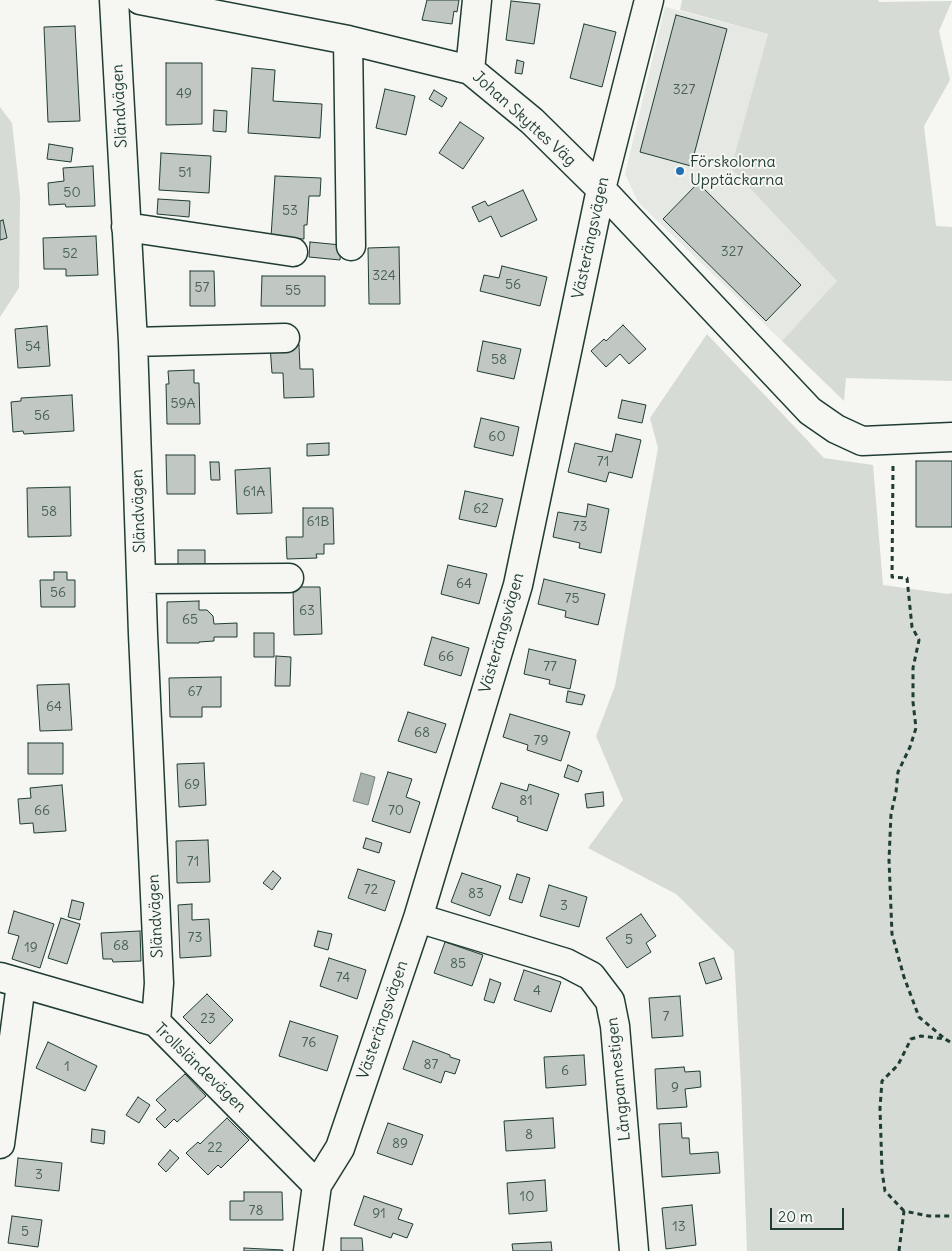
<!DOCTYPE html>
<html>
<head>
<meta charset="utf-8">
<style>
  body { margin:0 }
  #map { position:relative; width:952px; height:1251px; overflow:hidden; background:#f6f6f2; font-family:Delius,sans-serif }
  canvas { display:block }
  .scale { position:absolute; left:770px; top:1208px; width:74px; height:22px; box-sizing:border-box; border:2px solid #1f3d34; border-top:0; padding-left:6px; font-size:15px; line-height:18px; white-space:nowrap; color:#1f3d34; -webkit-text-stroke:4px #f6f6f2; paint-order:stroke }
</style>
</head>
<body>
<div id="map">
<canvas width="952" height="1251"></canvas>
<div class="scale">20 m</div>
</div>
<script>
const ctx = document.querySelector('canvas').getContext('2d');
ctx.lineJoin = 'round';
function fillPath(path, color) { ctx.fillStyle = color; ctx.fill(path, 'evenodd'); }
const poly = rows => new Path2D(rows.map(r => 'M' + r).join(''));
function trace(path, color, width, dash) { ctx.strokeStyle = color; ctx.lineWidth = width; ctx.lineCap = dash ? 'butt' : 'round'; ctx.setLineDash(dash || []); ctx.stroke(path); }
function drawText(font, color, halo, rows, align = 'center') {
  ctx.font = font + ' Delius,sans-serif'; ctx.lineWidth = 4; ctx.setLineDash([]); ctx.textBaseline = 'middle'; ctx.strokeStyle = halo; ctx.fillStyle = color; for (const [text, x, y, turn = 0] of rows) {
    ctx.save(); ctx.translate(x, y); ctx.rotate((+turn || 0) * Math.PI / 180); ctx.textAlign = isNaN(turn) ? turn : align; if (halo) ctx.strokeText(text, 0, 0); ctx.fillText(text, 0, 0); ctx.restore();
  }
}
fillPath(poly([
  [665,7,768,34,731,168,838,282,782,341,638,202,625,174]
]), '#e6e8e4');
fillPath(poly([
  [682,0,878,0,879,2,952,1,939,31,950,80,924,126,936,226,952,227,952,381,846,378,844,401,782,341,837,281,731,168,768,34,680,10],
  [0,107,12,123,20,196,19,288,0,317],
  [707,334,824,458,873,465,883,585,948,594,952,593,952,1251,747,1251,741,1085,734,951,676,894,588,848,623,800,596,736,615,686,658,448,650,418]
]), '#d6dbd6');
const water = poly([
  [361,773,375,777,368,805,353,801,361,773]
]);
fillPath(water, '#aab3ae');
trace(water, '#72847d', 1);
const building = poly([
  [427,0,459,0,457,12,454,11,452,24,422,20,427,0],
  [511,1,540,4,534,44,506,40,511,1],
  [676,15,727,29,691,166,640,152,676,15],
  [584,24,616,32,602,87,570,78,584,24],
  [75,26,80,121,48,122,44,27,75,26],
  [517,60,524,62,522,74,515,73,517,60],
  [166,63,202,63,202,124,166,125,166,63],
  [252,68,275,70,273,101,322,104,320,138,248,133,252,68],
  [385,89,415,96,406,135,376,128,385,89],
  [434,90,447,98,442,107,429,99,434,90],
  [214,110,227,111,226,132,213,131,214,110],
  [460,122,484,138,463,169,439,153,460,122],
  [49,144,73,148,71,162,47,159,49,144],
  [161,153,211,156,209,193,159,190,161,153],
  [93,166,95,206,66,207,65,204,49,205,48,183,64,181,63,168,93,166],
  [275,176,321,178,320,196,309,196,307,225,304,225,304,239,271,237,275,176],
  [698,183,801,285,766,321,663,219,698,183],
  [523,190,537,220,501,237,491,216,479,222,472,207,485,201,488,206,523,190],
  [158,199,190,201,189,217,157,214,158,199],
  [3,220,7,238,0,240,0,221,3,220],
  [96,236,98,275,66,276,66,269,44,269,43,238,96,236],
  [310,242,341,245,340,260,309,257,310,242],
  [399,247,400,304,369,304,368,248,399,247],
  [502,266,547,277,540,306,480,291,484,275,499,278,502,266],
  [190,271,214,271,215,306,190,306,190,271],
  [262,276,325,276,325,306,261,306,262,276],
  [623,325,646,349,629,364,620,354,606,367,591,351,604,339,606,341,623,325],
  [47,326,50,366,18,368,15,329,47,326],
  [483,341,521,349,514,379,477,371,483,341],
  [299,345,300,369,313,369,314,397,284,398,283,373,272,373,270,346,299,345],
  [194,370,194,383,199,383,200,424,167,424,166,384,169,384,168,371,194,370],
  [72,395,74,431,24,434,23,431,13,432,11,402,21,401,21,398,72,395],
  [622,400,646,405,642,423,618,418,622,400],
  [481,418,519,427,513,456,474,447,481,418],
  [616,434,641,440,632,478,609,472,606,482,568,472,575,443,612,452,616,434],
  [329,443,329,455,307,456,307,444,329,443],
  [166,455,195,455,195,494,167,494,166,455],
  [916,461,952,461,952,527,916,527,916,461],
  [210,462,219,462,220,480,211,480,210,462],
  [270,468,272,513,237,514,235,470,270,468],
  [70,487,71,536,28,537,27,488,70,487],
  [465,491,503,499,496,527,459,519,465,491],
  [588,504,609,509,601,553,579,548,580,543,553,537,558,512,586,517,588,504],
  [303,508,333,508,334,544,324,544,324,554,316,554,317,558,287,559,286,537,303,537,303,508],
  [178,550,205,550,205,573,178,573,178,550],
  [448,565,487,574,479,604,441,594,448,565],
  [54,572,67,572,67,580,75,580,75,607,41,607,40,580,54,580,54,572],
  [544,579,605,594,598,625,565,617,566,611,538,604,544,579],
  [293,587,320,587,322,634,294,635,293,587],
  [199,601,199,610,207,610,213,616,214,624,237,623,237,637,214,637,214,641,199,642,199,643,167,643,167,602,199,601],
  [254,633,274,633,274,657,254,657,254,633],
  [432,637,469,648,461,676,424,665,432,637],
  [529,649,576,660,570,689,549,684,550,680,524,674,529,649],
  [276,656,291,657,290,686,275,686,276,656],
  [221,677,221,707,202,707,202,717,170,717,169,678,221,677],
  [69,684,72,730,40,731,37,685,69,684],
  [568,691,585,695,582,705,566,702,568,691],
  [408,712,446,724,436,753,398,741,408,712],
  [510,714,570,732,561,761,527,750,528,745,503,737,510,714],
  [28,743,63,743,63,774,28,774,28,743],
  [204,763,206,805,179,807,177,764,204,763],
  [568,765,582,771,578,782,564,777,568,765],
  [388,772,412,779,406,797,420,802,410,833,372,821,388,772],
  [501,783,527,791,529,784,559,794,547,831,517,821,518,817,492,808,501,783],
  [62,785,66,831,34,833,33,823,20,824,18,799,31,798,30,788,62,785],
  [603,792,604,806,587,808,585,794,603,792],
  [366,838,382,843,379,853,363,848,366,838],
  [208,840,210,882,177,883,176,841,208,840],
  [358,869,395,881,385,911,348,898,358,869],
  [273,871,281,878,272,890,263,883,273,871],
  [462,873,501,886,490,916,451,902,462,873],
  [517,874,530,878,522,903,509,899,517,874],
  [549,885,587,897,579,927,540,916,549,885],
  [72,900,84,903,80,920,68,917,72,900],
  [192,904,192,920,209,919,211,956,180,958,178,905,192,904],
  [14,911,54,924,40,968,12,959,19,936,8,933,14,911],
  [641,914,656,936,646,943,651,952,627,968,606,938,641,914],
  [61,918,80,924,67,964,48,958,61,918],
  [140,931,141,961,113,962,112,959,103,959,101,933,140,931],
  [318,931,332,934,328,950,314,946,318,931],
  [445,942,483,955,472,986,434,973,445,942],
  [329,958,366,970,357,999,320,986,329,958],
  [714,958,722,979,706,984,699,963,714,958],
  [524,970,561,982,551,1012,514,1000,524,970],
  [490,979,501,983,494,1003,484,1000,490,979],
  [207,994,233,1020,210,1044,183,1017,207,994],
  [680,996,683,1036,652,1038,649,998,680,996],
  [290,1021,338,1036,327,1071,279,1056,290,1021],
  [413,1041,450,1055,450,1057,460,1060,455,1074,445,1071,441,1083,403,1069,413,1041],
  [48,1042,97,1066,85,1091,36,1068,48,1042],
  [584,1055,586,1085,546,1088,544,1057,584,1055],
  [684,1067,685,1072,700,1071,701,1087,685,1089,687,1107,657,1109,655,1069,684,1067],
  [185,1074,206,1096,177,1122,174,1119,165,1128,156,1119,166,1110,156,1100,185,1074],
  [138,1097,150,1105,139,1123,126,1115,138,1097],
  [227,1118,249,1140,221,1168,218,1165,208,1175,186,1153,198,1142,200,1144,227,1118],
  [553,1118,555,1148,506,1151,504,1121,553,1118],
  [388,1123,423,1135,412,1165,377,1153,388,1123],
  [681,1123,682,1138,689,1138,690,1154,718,1152,720,1173,662,1177,659,1124,681,1123],
  [92,1129,105,1131,104,1144,91,1142,92,1129],
  [170,1150,179,1158,166,1172,158,1164,170,1150],
  [18,1158,62,1163,59,1191,15,1186,18,1158],
  [545,1180,547,1211,509,1214,507,1183,545,1180],
  [244,1192,282,1192,283,1220,230,1220,230,1201,244,1201,244,1192],
  [364,1196,402,1209,398,1219,413,1224,407,1238,393,1233,391,1238,354,1225,364,1196],
  [692,1205,696,1245,666,1249,662,1208,692,1205],
  [12,1216,42,1220,38,1247,8,1243,12,1216],
  [341,1238,362,1238,363,1251,341,1251,341,1238],
  [551,1242,552,1251,513,1251,512,1244,551,1242],
  [244,1248,283,1250,283,1251,244,1251,244,1248]
]);
fillPath(building, '#c1c8c3');
trace(building, '#1f3d34', 1);
const minor = poly([
  [114,0,133,342,143,634,159,983,156,1022],
  [140,0,348,40,470,70,532,121,601,189,810,411,836,429,862,441,952,437],
  [348,40,351,246],
  [470,70,477,0],
  [126,227,293,252],
  [133,342,285,338],
  [142,579,289,578],
  [418,918,566,963,591,976,610,1001,615,1026,634,1251],
  [0,977,156,1022,317,1185],
  [0,1144,21,984],
  [308,1251,317,1185,340,1148,418,918,518,585,601,189,649,0]
]);
trace(minor, '#1f3d34', 31);
trace(poly([
  [893,466,892,577,907,578,912,627,919,640,913,668,913,702,916,728,910,747,898,772,896,792,891,814,889,860,892,934,904,977,919,1017,945,1039],
  [904,1211,885,1191,882,1171,880,1108,882,1081,898,1065,911,1039,921,1036,945,1039,952,1043],
  [899,1251,904,1211,929,1216,952,1216]
]), '#1f3d34', 3, [5, 4]);
trace(minor, '#f6f6f2', 28);
for (const [x, y, r, color] of [
  [680,171,5,"#1f6fb2"]
]) { const dot = new Path2D(); dot.arc(x, y, r, 0, 2 * Math.PI); ctx.fillStyle = color; ctx.fill(dot); trace(dot, '#f6f6f2', 2); }
drawText('14px', '#486058', null, [
  ["327",684,90],
  ["49",184,94],
  ["51",185,173],
  ["50",72,193],
  ["53",290,211],
  ["327",732,252],
  ["52",70,254],
  ["324",384,276],
  ["56",513,285],
  ["57",202,288],
  ["55",293,291],
  ["54",33,347],
  ["58",499,360],
  ["59A",183,404],
  ["56",42,416],
  ["60",497,437],
  ["71",603,462],
  ["61A",254,492],
  ["62",481,509],
  ["58",49,512],
  ["61B",318,522],
  ["73",580,527],
  ["64",464,584],
  ["56",58,593],
  ["75",572,599],
  ["63",307,611],
  ["65",190,620],
  ["66",446,657],
  ["77",550,667],
  ["67",195,692],
  ["64",54,707],
  ["68",422,733],
  ["79",541,741],
  ["69",192,785],
  ["81",526,801],
  ["66",42,811],
  ["70",396,811],
  ["71",193,862],
  ["72",371,890],
  ["83",476,894],
  ["3",564,906],
  ["73",195,938],
  ["5",629,940],
  ["68",121,946],
  ["19",31,948],
  ["85",458,964],
  ["74",343,978],
  ["4",537,991],
  ["7",666,1017],
  ["23",208,1019],
  ["76",309,1043],
  ["87",431,1065],
  ["1",67,1067],
  ["6",565,1071],
  ["9",675,1088],
  ["8",529,1135],
  ["89",400,1144],
  ["22",215,1148],
  ["3",39,1175],
  ["10",527,1197],
  ["78",256,1211],
  ["91",379,1214],
  ["13",679,1227],
  ["5",25,1232]
]);
drawText('16px', '#1f3d34', '#f6f6f2', [
  ["Sländvägen",120,106,-93],
  ["Johan Skyttes Väg",524,119,42],
  ["Västerängsvägen",591,238,-78],
  ["Sländvägen",139,511,-92],
  ["Västerängsvägen",502,633,-74],
  ["Sländvägen",156,916,-93],
  ["Västerängsvägen",383,1020,-71],
  ["Trollsländevägen",200,1068,44],
  ["Långpannestigen",619,1079,-96]
]);
drawText('16px', '#1f3d34', '#f6f6f2', [
  ["Förskolorna",690,162],
  ["Upptäckarna",690,180]
], 'left');
</script>
</body>
</html>
